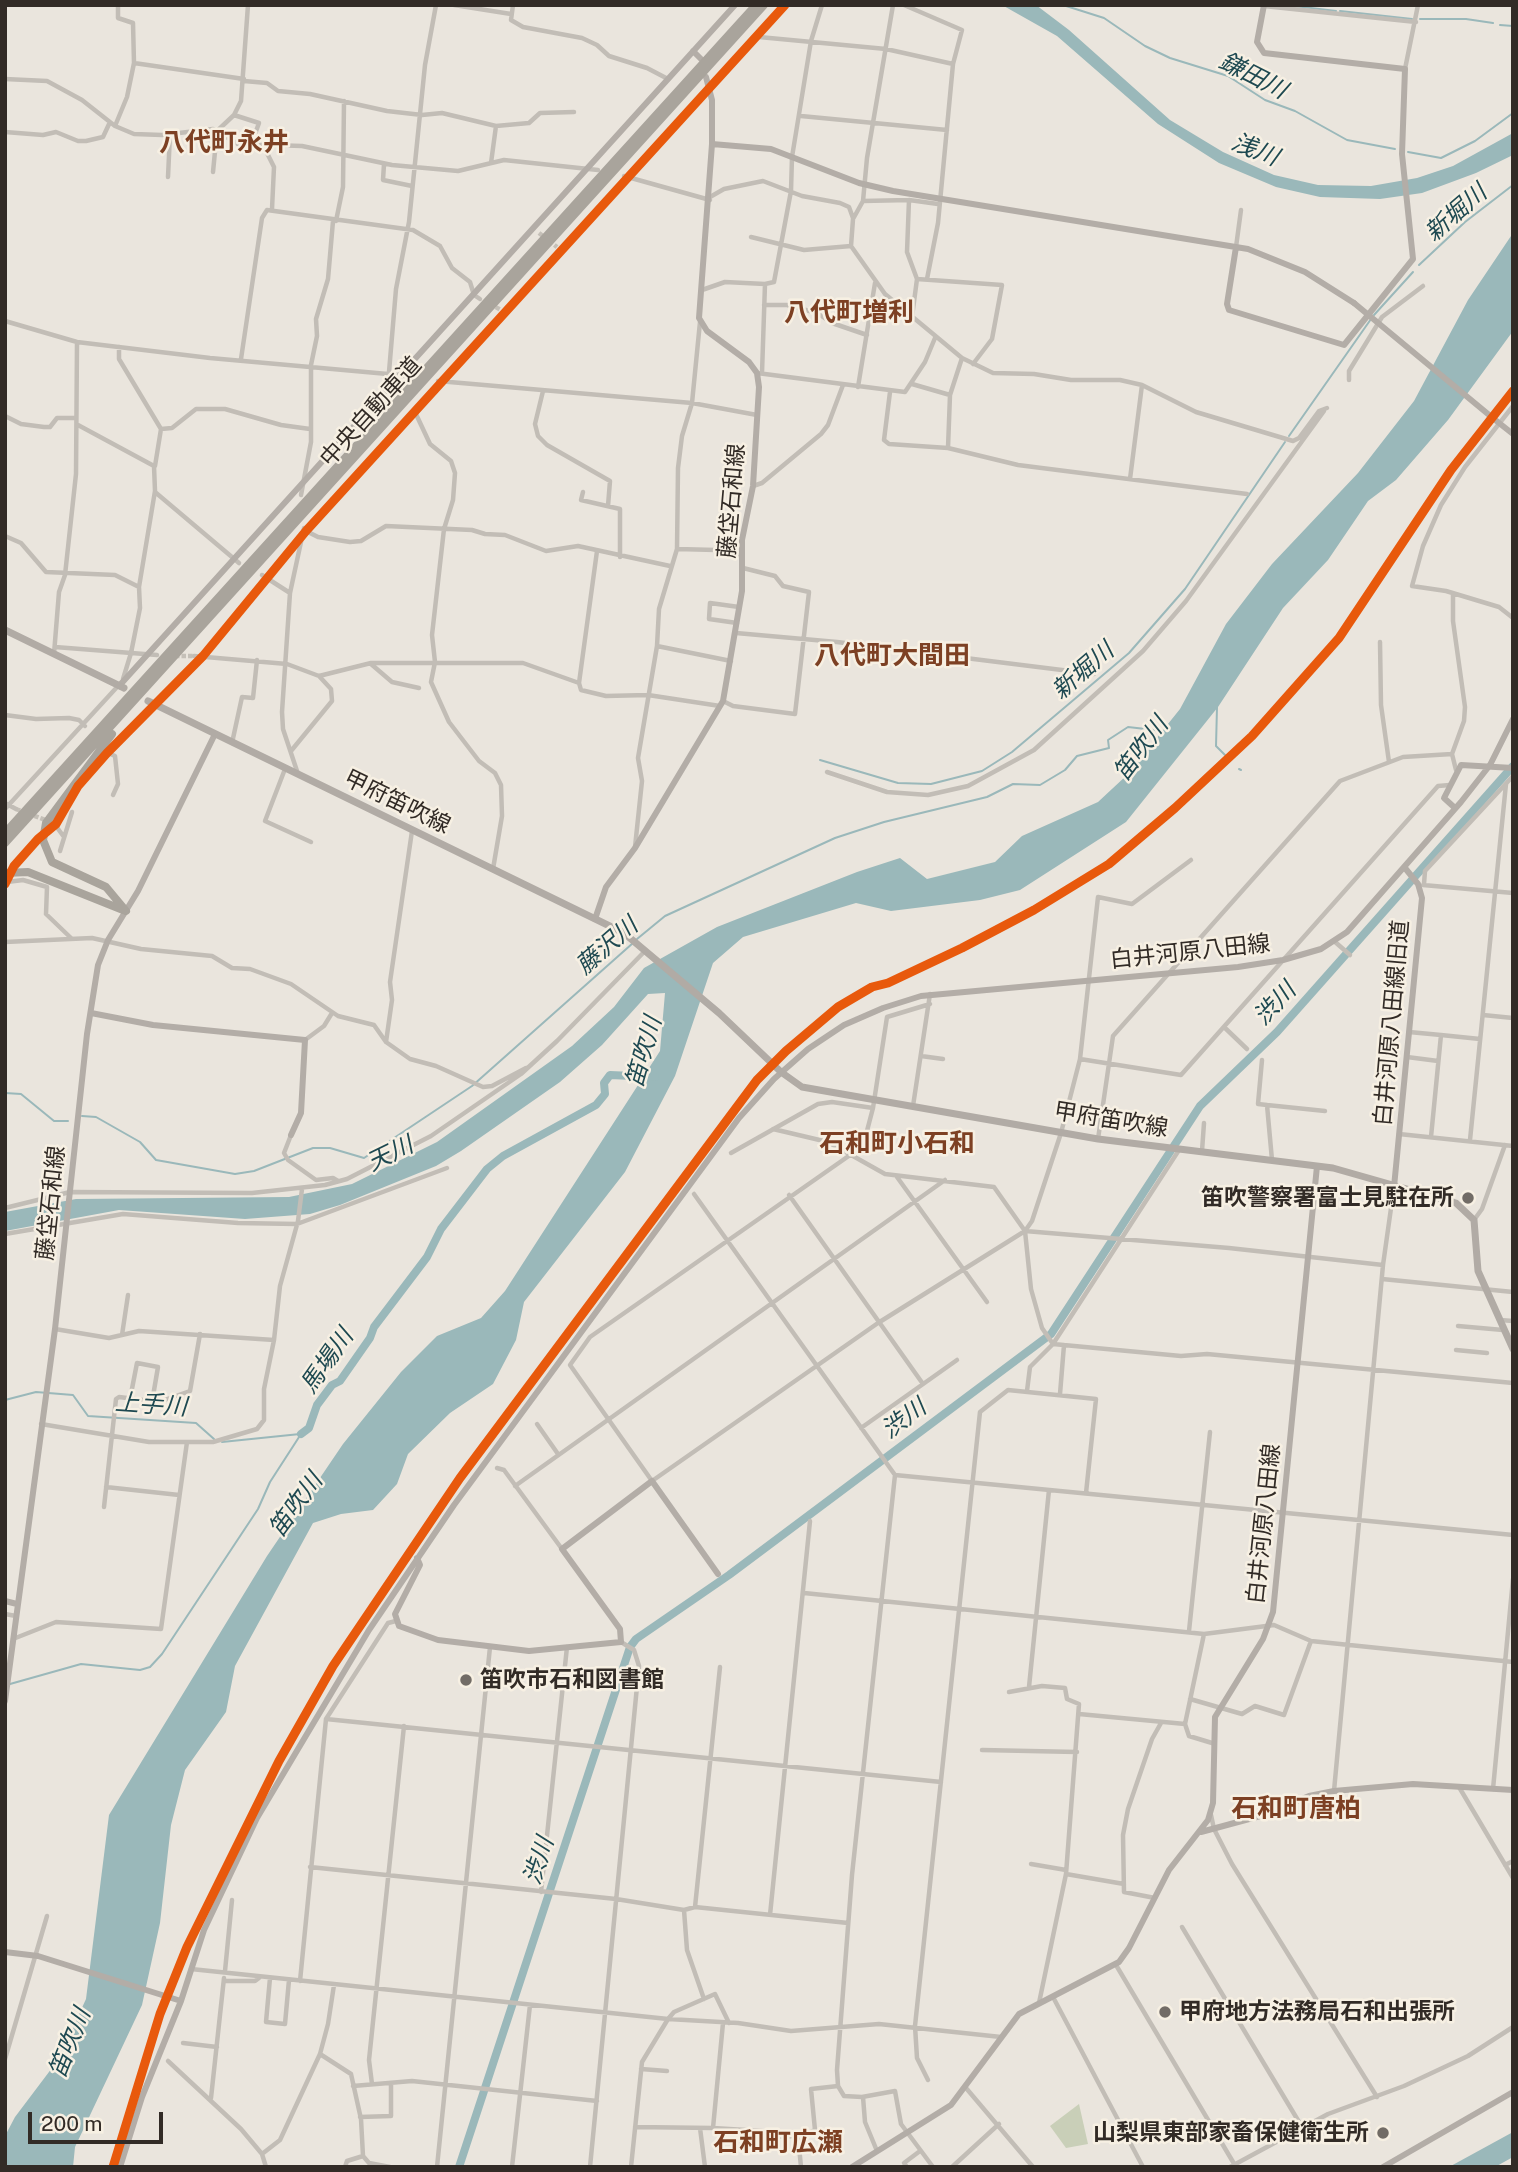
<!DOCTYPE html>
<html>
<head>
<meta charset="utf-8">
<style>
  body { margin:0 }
  #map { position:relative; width:1518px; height:2172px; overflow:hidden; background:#eae5dd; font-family:"Public Sans",sans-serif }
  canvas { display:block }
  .frame { position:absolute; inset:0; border:7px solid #322b26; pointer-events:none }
  .scale { position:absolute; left:28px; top:2112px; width:135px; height:32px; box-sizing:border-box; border:4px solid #322b26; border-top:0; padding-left:9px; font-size:21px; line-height:24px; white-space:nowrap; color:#322b26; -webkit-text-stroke:5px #f7f0e3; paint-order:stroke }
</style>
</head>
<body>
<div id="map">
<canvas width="1518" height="2172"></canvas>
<div class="frame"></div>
<div class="scale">200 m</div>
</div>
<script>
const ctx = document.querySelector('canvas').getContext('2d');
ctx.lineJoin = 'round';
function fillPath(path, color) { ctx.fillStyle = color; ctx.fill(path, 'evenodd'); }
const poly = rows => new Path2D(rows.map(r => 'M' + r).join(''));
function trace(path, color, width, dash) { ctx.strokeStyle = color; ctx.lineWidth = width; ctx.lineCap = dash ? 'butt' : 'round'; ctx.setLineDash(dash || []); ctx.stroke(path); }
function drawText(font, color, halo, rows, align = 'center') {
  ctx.font = font + ' "Public Sans","Noto Sans JP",sans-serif'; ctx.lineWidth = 5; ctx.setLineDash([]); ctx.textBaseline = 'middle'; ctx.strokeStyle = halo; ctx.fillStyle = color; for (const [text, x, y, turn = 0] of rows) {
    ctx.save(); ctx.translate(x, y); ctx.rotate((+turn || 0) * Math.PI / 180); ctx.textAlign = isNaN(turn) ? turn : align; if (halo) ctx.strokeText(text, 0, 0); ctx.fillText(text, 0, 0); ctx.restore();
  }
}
fillPath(poly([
  [1079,2104,1088,2144,1066,2148,1050,2126]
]), '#c9cfb8');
fillPath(poly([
  [1002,5,1036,5,1069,30,1170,120,1223,152,1274,175,1318,185,1371,186,1417,178,1453,166,1513,133,1513,155,1476,173,1422,193,1380,199,1320,197,1276,187,1219,163,1158,124,1057,36],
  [1513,233,1513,331,1448,420,1396,480,1368,501,1328,560,1283,608,1218,707,1126,822,1020,890,980,900,891,911,856,903,743,937,713,963,675,1076,625,1172,524,1302,516,1340,493,1384,450,1413,408,1454,397,1484,373,1510,341,1514,313,1523,235,1666,226,1712,185,1770,171,1825,160,1923,142,2005,75,2147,73,2167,5,2167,5,2136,15,2117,58,2060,86,1999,109,1815,267,1556,343,1444,401,1372,437,1336,481,1318,505,1291,660,1051,665,993,648,994,602,1045,560,1082,461,1151,436,1166,340,1205,310,1214,245,1219,119,1210,5,1231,5,1212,76,1199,289,1197,352,1184,437,1142,572,1046,614,1007,644,968,717,927,857,872,900,858,927,879,995,862,1022,836,1098,802,1127,775,1180,709,1226,624,1272,564,1358,473,1414,401,1468,300],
  [1513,2132,1513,2157,1495,2167,1449,2167]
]), '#9ab8ba');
trace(poly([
  [1063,5,1104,18,1145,46,1170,58,1228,76,1265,100,1295,111,1347,140,1395,149],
  [1286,5,1336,11],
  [1340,11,1412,19],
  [1420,19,1466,19,1493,23],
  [1500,25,1513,26],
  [1408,152,1441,158,1475,141,1513,113],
  [1419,265,1465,222,1513,185],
  [1374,315,1413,272],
  [1289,436,1371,319],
  [1217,707,1216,746,1227,757],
  [820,760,898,783,931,784,982,771,1012,752,1129,653,1185,589,1285,442],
  [1239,769,1241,770],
  [637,939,665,916,835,838,884,822,987,797,1013,784,1040,785,1065,770,1077,756,1109,748,1108,740,1128,727,1163,731],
  [5,1093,21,1094,54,1121,68,1121],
  [82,1116,96,1117,140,1142,156,1160,235,1174,254,1171,313,1148,330,1148,364,1158,472,1086,633,943],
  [5,1400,36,1392,73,1395,88,1416,196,1423,214,1439],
  [222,1442,300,1434],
  [10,1684,81,1664,140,1670,150,1667,162,1654,258,1509,270,1482,301,1434]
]), '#9ab8ba', 2);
trace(poly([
  [301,1434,309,1428,317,1405,332,1385,340,1381,370,1338,374,1327,427,1257,441,1229,487,1169,503,1156,596,1105,605,1094,604,1083,610,1075,655,1077],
  [459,2167,630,1647,636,1639,729,1575,1051,1334,1200,1106,1277,1032,1513,766]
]), '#9ab8ba', 8);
trace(poly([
  [539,233,557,247],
  [490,304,501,310],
  [175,656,194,656],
  [16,809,48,821]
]), '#c5c0b8', 4.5, [4.5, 2]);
trace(poly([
  [454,5,511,14],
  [513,5,511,20,523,27,582,38,597,45,609,56,647,68,668,79],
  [893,5,867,158,863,201,853,219,851,246,885,294,962,358,993,373,1034,374,1071,380,1120,380,1142,385,1196,412,1293,441,1299,438,1319,411,1327,408],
  [904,5,962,30,953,64,938,223,927,279],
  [1264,6,1416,22],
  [759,37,886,49,953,64],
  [134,63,244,79],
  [1405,69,1418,5],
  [5,79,47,81,82,100,115,126,134,134,162,135,213,129,238,144,302,146,392,165,458,171,504,160,598,170],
  [244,81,267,83,278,91,310,94,387,111,422,115,442,113,496,126,491,163],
  [234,115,259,123,251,145],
  [801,116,947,130],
  [115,126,127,97,134,63,133,23,118,18,118,5],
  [496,126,529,123,540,113,574,112],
  [5,132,43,135,56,132,78,141,86,141,103,137,110,122],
  [263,145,274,167,272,209],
  [384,164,383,180,412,186],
  [213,172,217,131,234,115,241,101,248,5],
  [624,176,710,200],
  [168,177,170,134],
  [710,197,724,189,763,181,802,196,840,203,849,207,853,218],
  [909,200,907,252,917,279,912,317],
  [863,201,909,200,938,204],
  [336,221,343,187,344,101],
  [751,237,804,250,851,246],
  [1236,247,1241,210],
  [917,279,1002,285,992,339,973,364],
  [765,284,774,282,791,191,792,157,811,41,822,5],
  [702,290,725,282,765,284,762,373],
  [764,305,787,305,817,313,832,323,867,335],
  [5,321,77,342,210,358,410,376],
  [119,347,119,359,161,429,172,428,196,409,225,409,281,425,310,429],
  [241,359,262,218,267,210,413,230,440,246,452,268,470,282,474,295,480,299],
  [389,372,396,289,409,222,425,65,436,5],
  [757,373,905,392,925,362,935,338],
  [1349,380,1349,371,1382,317,1423,286],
  [438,381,692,403,757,415],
  [912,384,950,395],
  [858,387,875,283],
  [543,391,535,424,538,436,547,445,610,481,608,506],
  [890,392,884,440,889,444,948,448,1018,465,1247,494],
  [1513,406,1465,467,1441,505,1423,546,1412,586,1446,591,1499,607,1513,618],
  [415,412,430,444,451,461,455,473,453,500,444,529,432,635,435,662,431,682,449,722,479,761,495,773,501,785,502,816,493,869],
  [5,416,21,424,44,427,50,427,57,418,75,418],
  [78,425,154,466,155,491,139,587,140,608,131,653,123,679],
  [948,448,950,395,962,358],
  [155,466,161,429],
  [1130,479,1142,385],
  [753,486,762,483,821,434,828,425,843,385],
  [155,492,239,563],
  [583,492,581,500,620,509,620,557],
  [301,495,311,442,311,365,317,336,316,319,328,279,333,221],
  [306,531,318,537,350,542,361,541,386,526,472,530,485,534,505,535,546,551,578,546,670,566],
  [5,536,21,543,46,572,115,575,139,587],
  [677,549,716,550,742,556],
  [262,575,290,593],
  [1453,595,1453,621,1465,707,1464,721,1452,754,1456,770],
  [737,623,709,619,710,603,739,607],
  [736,633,837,642,1094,674],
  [1380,642,1381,705,1389,762],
  [657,646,731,661],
  [55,647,157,655],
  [54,654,59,592,65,575,76,474,77,342],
  [194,656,287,664,319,676,371,663,523,663,579,683,581,690,606,696,648,695,720,706],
  [371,664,392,682,419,688],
  [579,683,597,551],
  [723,701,733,706,795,714,809,592,783,586,775,576,743,568],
  [5,715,36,719,69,718,79,720,85,726],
  [232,743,242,697,253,698,257,660],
  [291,751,332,701,331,689,319,676],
  [106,752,115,756,118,784,113,795],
  [285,769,265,821,311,842],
  [827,772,887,792,928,795,968,786,1034,750,1143,651,1186,601,1324,411],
  [298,774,283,729,282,712,290,593,304,528],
  [5,803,16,809],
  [5,809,118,686],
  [53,822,64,837],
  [46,832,56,824,78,786,203,656,306,531,785,5],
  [635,847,642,781,638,758,657,646,659,609,677,549,678,468,682,436,692,403,700,322],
  [60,851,72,812],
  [14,866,38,839],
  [7,882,23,880,47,887,46,914,71,938],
  [1424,884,1425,871,1513,776],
  [1423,885,1513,893],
  [1334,941,1350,955],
  [5,942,92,938,141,949,212,956,232,968,250,969,291,984,338,1016,374,1025,386,1042,410,1059,436,1066,483,1087,492,1086,526,1068],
  [930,1004,887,1017,873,1108,863,1146,590,1337,570,1365,652,1481,878,1323,1025,1231,1032,1221,1061,1133,1080,1059,1098,897,1132,904,1191,860],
  [1483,1015,1513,1018],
  [1224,1027,1247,1049],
  [1409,1032,1441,1035,1431,1137],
  [1441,1035,1480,1039],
  [305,1040,324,1026,332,1013],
  [386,1042,392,1000,390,982,412,831],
  [921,1056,943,1059],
  [1407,1057,1438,1061],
  [1080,1059,1181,1075,1438,786,1450,785],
  [1262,1060,1258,1104,1267,1105,1272,1160],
  [1267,1105,1325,1111],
  [913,1106,930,994],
  [773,1129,828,1142,885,1174,994,1187,1025,1231,1031,1289,1042,1328,1053,1344],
  [1399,1134,1513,1146],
  [291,1135,284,1153,288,1160,316,1180,333,1178,338,1181],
  [1098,1139,1113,1036,1340,781,1403,757,1452,754],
  [1470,1140,1506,784],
  [1202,1151,1204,1123],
  [731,1153,818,1104,832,1102,873,1108],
  [897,1177,987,1302],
  [694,1194,895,1475,852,1875,837,2070,838,2086,844,2096,862,2097,895,2091,901,2124,933,2167],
  [789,1195,923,1384],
  [5,1208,70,1192,252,1193,325,1185,347,1179,431,1136,521,1074,557,1041,645,951],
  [1474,1220,1482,1209,1505,1145],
  [1025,1231,1229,1248,1383,1265],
  [5,1234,123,1214,238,1223,297,1224,447,1168],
  [1382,1279,1513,1292],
  [1500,1320,1513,1321],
  [1458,1326,1503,1330],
  [55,1329,109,1338,139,1331,274,1340],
  [122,1335,128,1295],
  [1053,1344,1181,1356,1207,1354,1513,1383],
  [1456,1350,1487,1353],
  [1027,1391,1030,1367,1053,1344,1179,1150],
  [1060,1394,1064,1345],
  [130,1399,137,1363,158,1367,152,1402],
  [41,1424,149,1442,213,1442,257,1429,264,1420,264,1389,274,1340,280,1286,298,1221,302,1189],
  [537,1424,558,1454],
  [861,1428,957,1360],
  [497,1468,504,1470,562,1549],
  [895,1475,1513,1535],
  [515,1486,945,1180],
  [106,1487,179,1495],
  [104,1507,116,1399,119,1397,159,1402,190,1391,200,1334],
  [804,1593,1204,1634,1274,1625,1311,1641,1513,1662],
  [5,1614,16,1616],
  [1189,1631,1210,1432],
  [1204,1634,1185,1724,1189,1736,1212,1743],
  [13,1639,56,1622,161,1629,187,1442],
  [1029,1687,1049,1490],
  [1009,1692,1042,1686,1065,1688,1067,1699,1079,1704,1066,1874,1039,2003],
  [1190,1699,1242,1714,1255,1706,1284,1715,1311,1641],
  [1079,1714,1185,1724],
  [326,1719,941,1782],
  [982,1750,1077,1752],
  [1459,1787,1513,1878],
  [1493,1789,1513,1579],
  [1334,1791,1383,1265,1394,1187],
  [1211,1815,1214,1829,1232,1864,1377,2097],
  [1031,1864,1066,1870],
  [1505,1865,1513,1861],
  [310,1867,616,1899,684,1910,695,1907,848,1923],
  [1066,1874,1124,1884],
  [541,1892,567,1647],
  [1155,1898,1124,1892,1123,1835,1128,1809,1152,1739,1161,1723],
  [695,1907,720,1667],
  [684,1910,687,1950,704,1999],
  [770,1915,810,1521],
  [1182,1927,1302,2127],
  [1116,1965,1236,2167],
  [191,1969,668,2019,738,2023,791,2031,879,2024,1001,2037],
  [225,1971,232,1900],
  [270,1978,266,2022,285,2024,289,1980],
  [224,1981,255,1981,259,1978],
  [300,1981,326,1719,388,1623,396,1621],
  [1053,1997,1143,2167],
  [183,2043,217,2047],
  [320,2054,351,2074,361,2119,363,2156,369,2163,390,2167],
  [5,2059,47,1916],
  [168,2061,241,2129,262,2154,266,2167],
  [641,2069,667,2071],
  [928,2080,917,2058,915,2026,980,1412,1008,1390,1096,1399,1086,1493],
  [372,2084,369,2060,404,1726],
  [353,2086,412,2081,597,2101],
  [966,2088,1033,2167],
  [863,2097,865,2122,877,2151],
  [211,2098,224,1978],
  [360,2117,391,2116,391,2083],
  [635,2127,713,2128,762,2131,765,2137,798,2136,815,2130,811,2089,838,2086],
  [700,2128,705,2167],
  [713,2128,723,2023],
  [798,2136,801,2167],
  [262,2154,280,2140,320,2054,328,2024,334,1985],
  [345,2167,347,2161,363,2156],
  [437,2167,490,1647],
  [512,2167,530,2005],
  [590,2167,639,1666,634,1650,621,1642],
  [631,2167,642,2062,668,2019,674,2012,715,1994,729,2023],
  [907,2167,904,2163,920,2151],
  [952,2167,999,2124],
  [1230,2167,1328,2114,1404,2086,1468,2056,1513,2027]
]), '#c2bdb6', 4.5);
trace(poly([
  [693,51,701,59],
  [712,144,771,149,859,183,893,191,1248,249,1305,272,1354,303],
  [1236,247,1227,304,1229,310,1344,345,1413,259,1402,154,1405,69,1264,53,1257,42,1264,5],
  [1494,419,1513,434],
  [119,686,735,5],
  [1455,808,1444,798,1461,765,1513,768],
  [595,919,606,887,635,848,723,701,742,591,742,540,753,486,759,387,757,373,749,362,707,331,699,318,712,144,712,100,706,77],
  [91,1013,153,1025,305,1040,301,1113,291,1135],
  [1394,1187,1422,898,1418,884,1405,868],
  [417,1558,420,1565,395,1614,399,1626,438,1640,529,1651,621,1642,620,1629,562,1549,652,1481,718,1574],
  [5,1601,17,1604],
  [5,1701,55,1329,87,1034,98,965,108,940,138,891,215,734],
  [1201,1832,1264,1815,1309,1796,1334,1791,1413,1784,1513,1790],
  [5,1952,38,1956,181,2001],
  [120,2167,142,2097,181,2001,204,1930,257,1818,301,1744,369,1630,454,1505,739,1118,774,1079,808,1049,844,1025,883,1008,921,996,1238,967,1283,960,1321,949,1347,932,1461,802,1490,765,1513,719],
  [852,2167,951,2105,1019,2014,1119,1962,1129,1948,1169,1870,1208,1820,1213,1803,1215,1717,1263,1639,1273,1612,1317,1166],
  [1383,2167,1513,2092]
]), '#b3ada7', 6);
trace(poly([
  [5,630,124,688],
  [148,701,624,933,719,1013,781,1072,802,1087,1098,1139,1333,1168,1456,1203,1474,1220,1478,1271,1513,1349]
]), '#b1aba5', 7);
trace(poly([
  [112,734,46,823,43,840,52,862,106,887,126,911],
  [5,833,756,5],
  [5,843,764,5],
  [5,873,28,872,123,910]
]), '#a9a49c', 8);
trace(poly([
  [1354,303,1494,419]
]), '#b3ada7', 6);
trace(poly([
  [5,884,14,866,38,839,56,824,78,786,107,753,203,656,306,531,785,5],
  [113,2167,160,2014,187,1947,279,1761,333,1666,460,1478,757,1080,786,1051,838,1007,872,987,888,983,962,948,1034,910,1109,864,1175,808,1252,736,1339,638,1451,470,1513,391]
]), '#e8590c', 9);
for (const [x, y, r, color] of [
  [1468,1198,7,"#726c66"],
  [466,1680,7,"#726c66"],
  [1165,2012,7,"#726c66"],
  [1383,2133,7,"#726c66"]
]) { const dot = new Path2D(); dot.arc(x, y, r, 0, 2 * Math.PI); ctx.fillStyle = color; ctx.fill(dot); trace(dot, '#f7f0e3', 2.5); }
drawText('23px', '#322b26', '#f7f0e3', [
  ["中央自動車道",371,412,-48],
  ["藤垈石和線",732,501,-85],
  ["甲府笛吹線",397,802,26],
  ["白井河原八田線",1190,952,-6],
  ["白井河原八田線旧道",1392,1023,-85],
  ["甲府笛吹線",1111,1120,9],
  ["藤垈石和線",51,1203,-84],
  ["白井河原八田線",1264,1524,-84]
]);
drawText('bold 23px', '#322b26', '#f7f0e3', [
  ["笛吹警察署富士見駐在所",1454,1198],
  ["笛吹市石和図書館",480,1680,"left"],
  ["甲府地方法務局石和出張所",1179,2012,"left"],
  ["山梨県東部家畜保健衛生所",1369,2133]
], 'right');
drawText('italic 24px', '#1e4951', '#f7f0e3', [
  ["鎌田川",1253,76,27],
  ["浅川",1255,150,22],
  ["新堀川",1456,213,-41],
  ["新堀川",1083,671,-41],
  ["笛吹川",1141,749,-53],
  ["藤沢川",607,946,-41],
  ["渋川",1275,1004,-47],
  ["笛吹川",644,1052,-74],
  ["天川",390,1154,-26],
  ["馬場川",327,1361,-55],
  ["上手川",151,1405,4],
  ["渋川",904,1419,-37],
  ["笛吹川",296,1505,-54],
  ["渋川",539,1861,-72],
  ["笛吹川",70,2043,-68]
]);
drawText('bold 26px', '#7d4023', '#f7f0e3', [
  ["八代町永井",224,143],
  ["八代町増利",849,313],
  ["八代町大間田",892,656],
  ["石和町小石和",897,1144],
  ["石和町唐柏",1296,1809],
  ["石和町広瀬",778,2143]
]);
</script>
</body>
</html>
